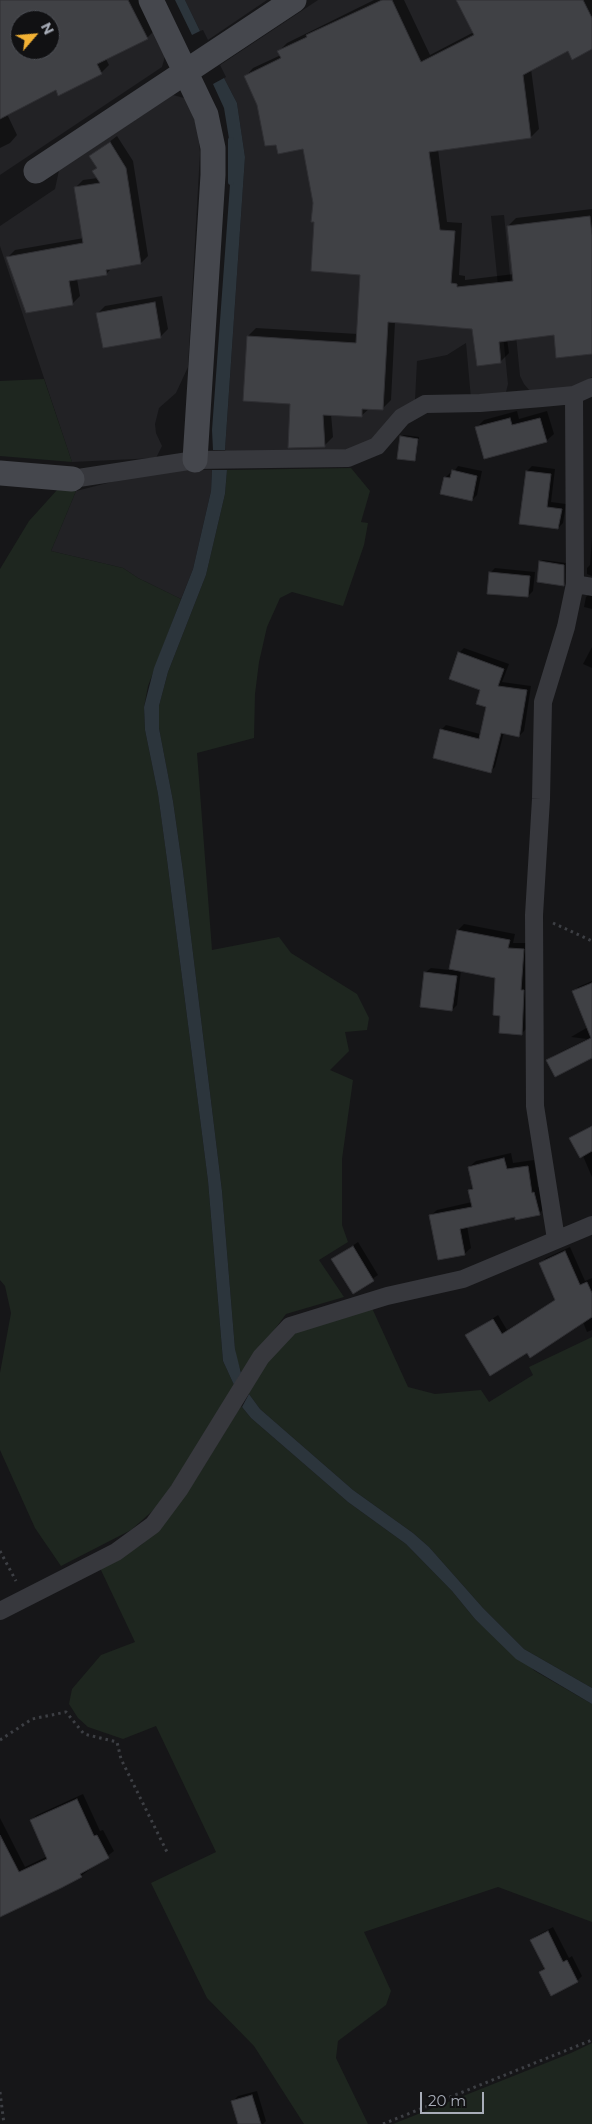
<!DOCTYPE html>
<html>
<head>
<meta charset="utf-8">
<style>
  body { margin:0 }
  #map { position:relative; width:592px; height:2124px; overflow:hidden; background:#161618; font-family:Montserrat,sans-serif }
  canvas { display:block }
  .north { position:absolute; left:10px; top:10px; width:50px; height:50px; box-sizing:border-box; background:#111113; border:1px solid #4d4f55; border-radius:50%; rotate:63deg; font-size:14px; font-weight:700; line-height:20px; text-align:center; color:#a8adb8 }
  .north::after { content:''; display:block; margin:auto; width:18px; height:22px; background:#f2b134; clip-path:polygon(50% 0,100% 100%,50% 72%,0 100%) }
  .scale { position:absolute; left:420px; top:2092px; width:64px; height:22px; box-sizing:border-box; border:2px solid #a8adb8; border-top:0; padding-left:6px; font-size:15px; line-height:18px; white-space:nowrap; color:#a8adb8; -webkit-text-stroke:4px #111113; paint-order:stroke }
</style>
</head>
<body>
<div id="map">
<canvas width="592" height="2124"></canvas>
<div class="north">N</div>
<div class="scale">20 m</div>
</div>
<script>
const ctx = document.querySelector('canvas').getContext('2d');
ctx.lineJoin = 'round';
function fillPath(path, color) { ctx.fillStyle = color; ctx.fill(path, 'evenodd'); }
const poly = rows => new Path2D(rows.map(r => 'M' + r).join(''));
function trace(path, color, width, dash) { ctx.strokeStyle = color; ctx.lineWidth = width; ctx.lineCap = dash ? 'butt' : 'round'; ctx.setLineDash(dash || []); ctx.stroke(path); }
fillPath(poly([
  [0,0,140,0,166,53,162,67,0,175],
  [20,20,50,20,50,50,20,50],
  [185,0,267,0,208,40,203,30,200,31],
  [318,0,592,0,592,377,572,388,530,391,524,384,520,376,504,215,491,216,508,384,506,392,501,395,471,399,466,343,447,355,417,361,415,401,374,440,353,449,227,454,225,450,245,157,237,103,224,78,226,77,220,65],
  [173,95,188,99,198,131,200,153,188,367,176,393,159,408,155,424,156,433,162,446,156,458,72,462,0,246,0,226,55,189,59,170],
  [174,469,212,470,211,491,193,569,181,599,138,578,123,568,51,551,76,491,143,474]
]), '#222225');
fillPath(poly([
  [44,379,72,462,0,456,0,381],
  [351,468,370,491,361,522,368,523,364,545,343,606,292,592,280,598,267,627,259,662,255,694,254,738,197,753,212,950,279,937,291,953,357,994,369,1018,367,1030,345,1032,349,1051,330,1070,353,1080,342,1159,342,1225,348,1242,319,1260,344,1297,286,1314,242,1374,236,1358,235,1349,222,1191,183,871,173,801,159,728,159,706,168,672,206,575,225,494,227,470],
  [57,490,76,491,51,551,123,568,138,578,181,599,148,686,144,707,145,730,158,794,167,860,208,1181,223,1361,235,1387,211,1429,157,1507,131,1530,61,1566,35,1528,0,1450,0,1373,11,1313,5,1286,0,1280,0,569,29,521],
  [372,1308,408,1387,435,1394,481,1390,489,1402,533,1375,529,1367,592,1337,592,1688,524,1649,483,1608,429,1547,413,1533,353,1490,260,1409,249,1394,248,1392,265,1363,284,1340,308,1326],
  [241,1406,251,1418,348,1502,406,1544,452,1591,475,1619,535,1671,592,1704,592,1922,498,1887,364,1932,391,1991,386,2005,338,2041,336,2058,368,2124,304,2124,254,2046,207,1998,151,1883,216,1852,156,1726,123,1739,88,1727,78,1718,69,1704,72,1689,101,1655,135,1642,100,1568,141,1545,158,1530,196,1479],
  [592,2043,592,2124,393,2124,571,2053]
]), '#1e261f');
fillPath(poly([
  [175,0,185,0,200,31,192,35],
  [224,78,237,103,245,157,225,450,213,450,212,430,232,157,224,108,213,84],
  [212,470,227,470,225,494,206,575,168,672,159,706,159,728,173,801,183,871,222,1191,235,1349,241,1373,234,1385,223,1361,208,1181,167,860,158,794,145,730,144,707,154,668,193,569,211,491],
  [249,1394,260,1409,353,1490,413,1533,429,1547,483,1608,524,1649,592,1688,592,1704,516,1659,475,1619,452,1591,406,1544,348,1502,251,1418,242,1407]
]), '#2c353c');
fillPath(poly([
  [0,0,140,0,155,30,147,38,106,59,109,65,101,73,56,88,7,114,17,135,10,143,0,148],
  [20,20,50,20,50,50,20,50],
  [374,0,404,0,430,55,474,32,458,0,592,0,592,48,568,49,531,69,539,129,531,137,438,149,447,222,462,223,459,275,465,276,465,280,514,274,508,226,516,218,592,209,592,352,555,333,507,339,509,353,500,362,473,328,395,322,391,400,382,409,370,408,361,416,331,414,333,437,325,445,292,403,248,336,256,328,358,334,362,274,314,203,304,148,277,143,245,77,253,68,281,55,279,51,287,43],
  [117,136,133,161,148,256,141,263,113,267,106,274,77,279,80,296,73,303,26,312,8,257,15,250,84,238,76,187,83,180,98,178,94,171,98,167,91,156],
  [162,296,168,329,161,336,98,313,105,306],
  [517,411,519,419,547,411,554,434,546,441,476,428,484,420],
  [404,435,419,437,416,458,414,460,401,437],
  [458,466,482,471,477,495,472,500,445,478,450,473,453,473],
  [532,466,555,469,551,502,566,504,563,523,558,528,520,522,527,471],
  [592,537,592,576,587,574,587,568,590,565],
  [543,560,566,563,565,582,563,584,540,562],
  [495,568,535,572,533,591,528,596,490,573],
  [592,591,592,609,584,607,586,597],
  [592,647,592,668,583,664],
  [464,648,509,664,502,682,531,686,524,731,519,736,504,732,495,767,490,772,441,730,446,725,480,734,487,707,482,690,459,653],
  [464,924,515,934,513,943,529,943,528,1027,522,1033,501,1015,497,976,461,970,457,1005,452,1010,426,972,431,968,450,970,458,930],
  [592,981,592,1055,548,1061,553,1056,587,1039,571,1037,588,1027,574,992,578,987],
  [592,1125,592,1177,583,1156,571,1138],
  [511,1153,513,1163,534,1160,538,1187,541,1187,545,1207,539,1214,515,1215,467,1226,471,1248,464,1254,430,1216,437,1210,472,1202,469,1190,474,1186,469,1167,476,1161],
  [358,1242,378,1275,353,1292,333,1259],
  [570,1247,585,1281,592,1278,592,1330,587,1332,583,1322,528,1351,467,1335,498,1315,507,1330,556,1299,541,1263,546,1258],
  [83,1794,100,1831,103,1830,114,1851,81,1876,0,1915,0,1818,25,1867,48,1856,31,1820,37,1815],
  [553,1927,569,1958,572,1956,582,1976,577,1981,540,1972,545,1967,532,1941,536,1936],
  [257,2091,266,2121,263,2124,239,2124,233,2101,238,2096]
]), '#0007');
trace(poly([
  [231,140,231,182]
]), '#2c353c', 6);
const building = poly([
  [0,0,128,0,148,39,97,64,102,74,58,96,56,90,0,119,0,0],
  [20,20,50,20,50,50,20,50,20,20],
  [382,0,392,0,421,62,474,35,456,0,583,0,592,18,592,49,572,60,568,51,523,75,531,138,429,152,440,230,455,231,451,283,457,284,457,287,513,281,507,226,590,216,592,235,592,354,556,358,554,335,499,342,501,363,477,366,472,329,388,322,383,410,362,409,362,417,323,415,325,447,288,448,290,404,243,401,247,336,356,343,360,275,311,271,314,222,311,222,313,203,303,149,278,154,276,145,265,146,257,105,244,76,281,58,277,51,307,37,306,35,382,0],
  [110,142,126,168,141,264,106,270,107,275,69,281,73,305,26,313,6,257,83,243,74,187,100,183,92,171,97,168,89,156,110,142],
  [155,302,161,338,103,348,96,313,155,302],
  [510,418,512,425,540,418,547,442,484,459,475,427,510,418],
  [400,436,418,439,415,461,397,459,400,436],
  [452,470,477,476,472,501,440,494,444,477,450,478,452,470],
  [526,471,551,474,547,507,562,509,558,529,519,524,526,471],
  [539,561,564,565,564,586,537,582,539,561],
  [489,572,530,576,528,597,487,594,489,572],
  [458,652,504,669,498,686,527,690,519,737,501,733,491,773,433,758,440,729,479,739,486,707,476,704,480,690,449,679,458,652],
  [457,930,510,940,508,948,524,949,521,990,524,990,522,1035,499,1033,500,1016,493,1015,495,978,449,969,457,930],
  [424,972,457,976,452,1011,420,1007,424,972],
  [592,983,592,1058,555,1077,546,1060,591,1038,572,991,592,983],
  [592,1126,592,1151,580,1158,569,1138,592,1126],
  [504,1158,507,1169,528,1166,532,1193,534,1192,540,1215,515,1220,515,1217,460,1229,465,1255,438,1260,429,1215,472,1207,468,1190,473,1189,468,1167,504,1158],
  [353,1246,374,1281,353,1294,331,1259,353,1246],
  [565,1251,580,1285,587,1282,592,1293,592,1317,530,1358,527,1353,490,1376,465,1335,493,1319,502,1334,555,1300,539,1263,565,1251],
  [77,1799,94,1836,97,1835,109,1858,80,1874,82,1877,61,1888,0,1917,0,1835,19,1872,47,1859,30,1820,77,1799],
  [548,1931,563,1962,567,1960,578,1982,551,1996,539,1972,545,1969,530,1940,548,1931],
  [252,2095,261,2124,238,2124,231,2101,252,2095]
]);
fillPath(building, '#404145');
trace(building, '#303034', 1);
trace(poly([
  [553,923,592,941],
  [0,1551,16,1581],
  [0,1740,32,1719,66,1712,84,1734,117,1742,121,1759,168,1854],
  [0,2092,4,2124],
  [383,2124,592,2040]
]), '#3d3f44', 3, [2.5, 4]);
trace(poly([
  [72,479,195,460,348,458,377,446,402,417,425,404,480,403,542,398,574,395,592,387],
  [575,584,592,587],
  [556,1239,535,1106,534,915,541,799,543,702,566,627,575,584,574,395],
  [0,1611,116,1552,153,1525,179,1490,261,1357,290,1326,387,1296,463,1279,592,1225]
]), '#37383d', 18);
trace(poly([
  [151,0,206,115,213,148,213,175,195,460],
  [36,171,294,0],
  [0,473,72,479]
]), '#45474d', 25);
</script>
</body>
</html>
